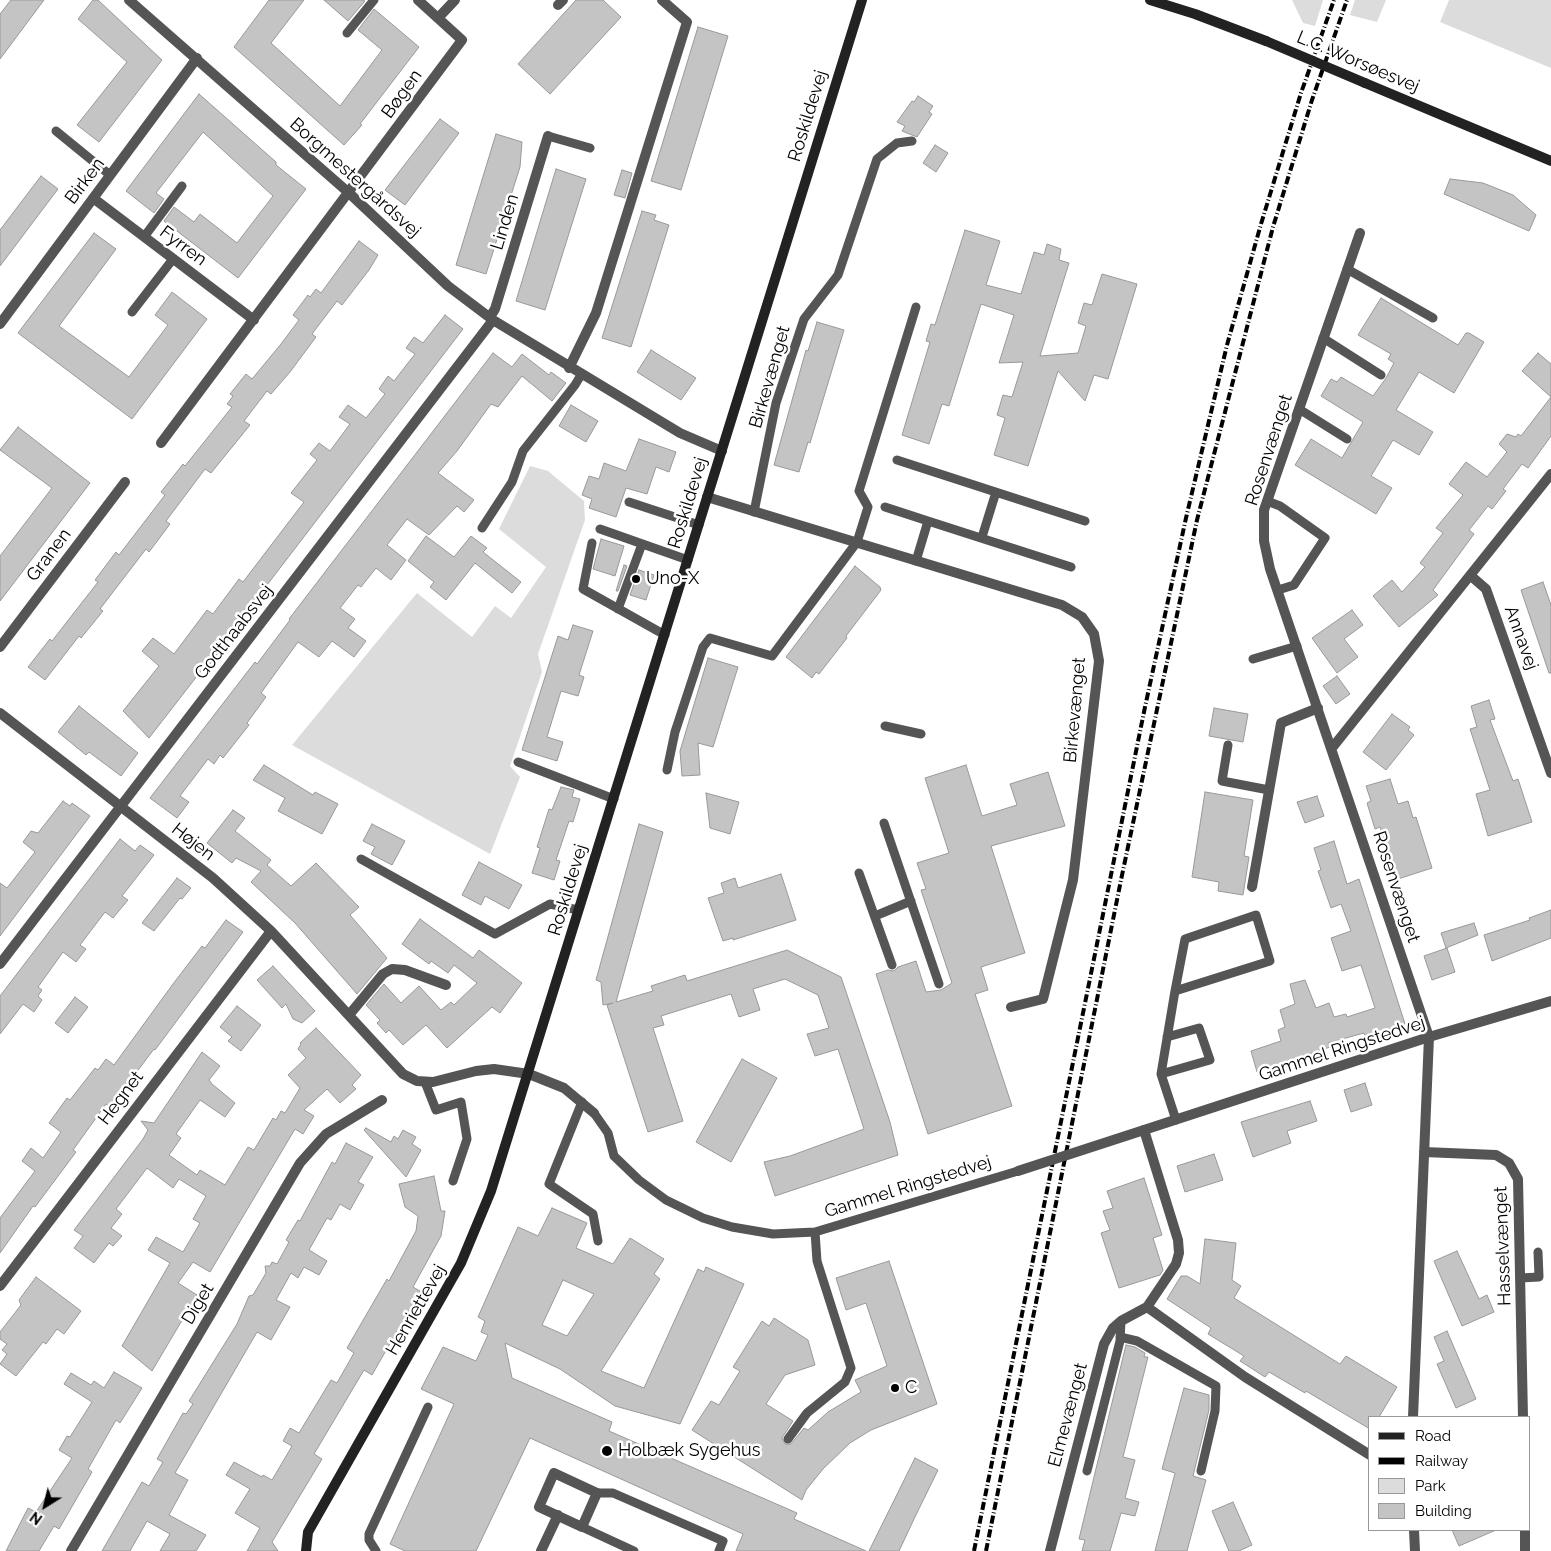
<!DOCTYPE html>
<html>
<head>
<meta charset="utf-8">
<style>
  body { margin:0 }
  #map { position:relative; width:1551px; height:1551px; overflow:hidden; background:#fff; font-family:Raleway,sans-serif }
  canvas { display:block }
  .legend { position:absolute; left:1368px; top:1416px; width:162px; height:115px; box-sizing:border-box; background:#fff; border:1px solid #999; margin:0; padding:6px 9px; list-style:none; font-size:15px; color:#000 }
  .legend li { display:flex; align-items:center; gap:10px; height:25px }
  .legend b { width:25px; border:1px solid #999 }
  .north { position:absolute; left:20px; top:1481px; width:50px; height:50px; -webkit-text-stroke:4px #fff; paint-order:stroke; rotate:216deg; font-size:14px; font-weight:700; line-height:20px; text-align:center; color:#000 }
  .north::after { content:''; display:block; margin:auto; width:18px; height:22px; background:#000; clip-path:polygon(50% 0,100% 100%,50% 72%,0 100%) }
</style>
</head>
<body>
<div id="map">
<canvas width="1551" height="1551"></canvas>
<ul class="legend">
<li><b style="height:6px;background:#222"></b>Road</li>
<li><b style="height:6px;background:#000"></b>Railway</li>
<li><b style="height:14px;background:#dcdcdc"></b>Park</li>
<li><b style="height:14px;background:#c4c4c4"></b>Building</li>
</ul>
<div class="north">N</div>
</div>
<script>
const ctx = document.querySelector('canvas').getContext('2d');
ctx.lineJoin = 'round';
function fillPath(path, color) { ctx.fillStyle = color; ctx.fill(path, 'evenodd'); }
const poly = rows => new Path2D(rows.map(r => 'M' + r).join(''));
function trace(path, color, width, dash) { ctx.strokeStyle = color; ctx.lineWidth = width; ctx.lineCap = dash ? 'butt' : 'round'; ctx.setLineDash(dash || []); ctx.stroke(path); }
function drawText(font, color, halo, rows, align = 'center') {
  ctx.font = font + ' Raleway,sans-serif'; ctx.lineWidth = 5; ctx.setLineDash([]); ctx.textBaseline = 'middle'; ctx.strokeStyle = halo; ctx.fillStyle = color; for (const [text, x, y, turn = 0] of rows) {
    ctx.save(); ctx.translate(x, y); ctx.rotate((+turn || 0) * Math.PI / 180); ctx.textAlign = isNaN(turn) ? turn : align; if (halo) ctx.strokeText(text, 0, 0); ctx.fillText(text, 0, 0); ctx.restore();
  }
}
fillPath(poly([
  [1292,0,1323,0,1315,26,1303,23],
  [1355,0,1386,0,1377,22,1350,15],
  [1449,0,1551,0,1551,68,1440,22],
  [530,466,548,471,584,501,585,520,538,654,542,672,510,766,520,777,490,854,292,745,417,593,472,637,495,606,511,618,546,567,499,529]
]), '#dcdcdc');
const building = poly([
  [11,0,44,0,0,59,0,14,11,0],
  [93,0,98,0,162,60,99,142,77,125,127,62,78,19,93,0],
  [269,0,304,0,271,43,340,106,382,50,358,30,374,9,419,47,360,124,362,125,344,145,234,47,269,0],
  [324,0,363,0,365,1,348,21,324,0],
  [576,0,603,0,621,17,550,94,518,64,576,0],
  [698,27,728,36,681,190,651,181,698,27],
  [199,94,276,162,276,165,306,189,238,278,164,221,174,207,194,222,200,214,237,243,273,196,203,132,156,193,164,199,154,213,126,191,199,94],
  [918,96,933,106,929,112,932,114,917,137,902,131,905,126,897,122,912,101,914,102,918,96],
  [440,119,459,133,405,205,385,190,440,119],
  [496,134,522,142,520,167,486,274,456,265,496,134],
  [935,145,948,153,936,172,923,163,935,145],
  [556,169,586,179,545,310,516,301,556,169],
  [622,170,632,173,625,198,614,195,622,170],
  [41,176,58,189,0,266,0,230,41,176],
  [1450,179,1483,183,1513,195,1536,215,1529,231,1444,194,1450,179],
  [642,211,656,215,654,220,669,225,631,347,602,338,642,211],
  [965,230,1000,241,986,285,1021,294,1034,252,1044,255,1047,244,1061,249,1059,260,1069,263,1040,356,1078,353,1086,326,1078,323,1084,303,1092,305,1102,274,1137,284,1108,379,1094,375,1085,401,1058,371,1028,466,994,455,1005,418,997,415,1003,395,1012,397,1023,362,999,363,1014,315,981,304,949,406,942,404,929,444,902,435,930,342,926,341,931,324,935,325,965,230],
  [94,233,116,249,59,326,129,377,168,325,155,315,172,292,207,319,132,419,18,333,94,233],
  [359,241,378,255,369,270,342,305,337,301,312,334,316,337,290,372,271,394,267,391,244,421,250,425,211,473,205,469,166,521,170,524,149,552,146,549,100,609,103,611,81,638,79,636,45,680,28,667,50,639,52,641,98,582,95,580,116,552,119,555,165,495,161,492,183,464,185,466,232,407,227,404,233,396,230,394,246,374,252,379,281,344,299,320,293,315,308,295,310,297,316,289,321,293,359,241],
  [1381,298,1458,345,1466,333,1469,333,1484,342,1454,393,1419,372,1396,410,1433,432,1419,455,1393,440,1371,476,1392,488,1376,514,1295,465,1311,439,1342,458,1363,422,1321,396,1331,379,1337,382,1341,377,1373,396,1386,378,1394,363,1388,359,1391,354,1358,335,1381,298],
  [445,315,463,329,254,602,252,600,224,637,228,640,203,673,201,671,149,738,123,711,159,666,142,651,153,638,174,654,207,610,213,614,239,579,243,582,304,502,291,493,317,460,310,454,319,443,330,451,350,424,339,417,348,405,366,418,385,394,379,389,388,376,394,381,415,354,406,348,414,337,423,343,445,315],
  [817,322,844,330,810,443,808,442,799,472,774,465,806,350,808,351,817,322],
  [651,350,696,378,681,400,637,372,651,350],
  [493,353,512,367,522,354,549,375,551,372,566,383,552,401,522,376,498,407,491,404,457,451,438,473,474,500,464,512,457,506,429,535,407,519,387,545,406,560,391,580,376,568,361,587,358,585,340,608,355,619,348,628,366,641,354,657,332,641,319,657,298,642,261,693,266,697,247,723,249,725,223,758,220,755,214,764,208,759,180,796,189,802,177,818,150,798,255,662,257,664,290,620,289,619,493,353],
  [1538,353,1551,364,1551,436,1528,468,1522,464,1503,489,1506,491,1492,509,1488,506,1469,530,1474,534,1433,590,1438,595,1399,627,1373,596,1392,580,1402,592,1425,567,1420,563,1443,533,1436,528,1463,495,1449,484,1466,462,1487,477,1507,452,1499,444,1507,434,1516,437,1518,434,1521,436,1551,397,1522,371,1538,353],
  [571,405,598,421,586,442,559,426,571,405],
  [18,427,90,483,0,601,0,556,52,488,0,450,18,427],
  [639,439,676,452,669,472,656,467,647,494,626,488,616,517,589,508,592,499,582,495,589,476,599,479,604,463,626,471,639,439],
  [426,536,454,557,471,536,487,548,483,552,521,582,512,593,475,563,446,600,430,587,434,582,408,561,426,536],
  [601,539,624,546,615,576,593,569,601,539],
  [624,565,627,566,618,591,616,591,624,565],
  [855,566,880,587,881,590,846,636,847,638,819,674,816,672,812,678,786,657,855,566],
  [639,570,654,575,646,600,630,595,639,570],
  [1543,582,1551,605,1551,673,1549,673,1521,590,1543,582],
  [1352,610,1363,625,1344,639,1358,657,1337,673,1312,638,1352,610],
  [573,625,593,631,579,675,584,677,578,696,561,691,547,737,563,742,557,761,522,750,558,636,568,640,573,625],
  [708,658,738,667,713,747,698,743,700,775,682,776,680,751,708,658],
  [1337,676,1350,694,1336,704,1323,686,1337,676],
  [1489,700,1495,719,1490,720,1513,781,1518,779,1532,822,1488,836,1476,794,1490,790,1470,729,1477,727,1471,706,1489,700],
  [79,706,138,753,121,776,89,752,86,755,58,732,79,706],
  [1214,708,1248,714,1243,742,1209,736,1214,708],
  [1392,714,1410,727,1408,730,1414,735,1386,770,1363,752,1392,714],
  [264,765,313,795,315,792,338,804,322,834,278,811,285,798,253,780,264,765],
  [966,765,982,816,1017,805,1010,784,1048,772,1065,826,991,846,1025,953,981,967,988,990,975,994,1012,1106,928,1134,876,974,888,970,894,971,898,967,916,961,926,992,941,990,952,983,921,890,926,889,917,863,949,853,925,778,966,765],
  [1390,779,1398,804,1408,801,1413,818,1416,817,1432,868,1398,879,1380,827,1375,829,1367,803,1371,801,1366,786,1390,779],
  [561,787,574,790,572,797,580,799,573,822,569,821,556,860,560,861,554,880,532,873,540,848,537,847,549,809,552,810,561,787],
  [1205,792,1253,800,1244,856,1249,857,1243,895,1218,891,1219,882,1192,877,1205,792],
  [706,793,739,802,730,834,710,828,706,793],
  [1317,796,1324,816,1305,823,1297,802,1317,796],
  [63,801,70,806,72,803,90,816,0,936,0,883,7,888,35,852,23,842,31,831,38,833,63,801],
  [233,810,245,818,235,831,271,860,267,865,291,886,316,863,359,907,350,915,387,958,357,994,295,923,251,882,261,871,236,858,232,863,207,843,233,810],
  [372,824,405,841,392,865,371,854,375,847,363,841,372,824],
  [639,824,663,832,616,1002,653,991,651,986,685,975,687,981,787,950,841,977,890,1122,898,1155,775,1196,764,1162,790,1156,864,1129,838,1049,815,1056,807,1034,829,1028,818,995,785,979,753,989,760,1010,739,1017,731,994,661,1016,664,1025,653,1028,683,1121,648,1132,607,1005,613,1003,603,1005,601,982,596,980,639,824],
  [120,839,135,851,140,845,154,855,122,896,128,900,113,918,105,912,80,945,86,949,76,962,63,952,38,987,42,990,38,996,42,1000,34,1012,23,1004,0,1034,0,996,120,839],
  [1334,841,1347,884,1359,879,1405,1024,1365,1037,1364,1033,1328,1043,1330,1047,1257,1072,1251,1051,1281,1041,1278,1030,1285,1027,1280,1010,1295,1004,1290,984,1305,980,1316,1008,1329,1003,1334,1017,1346,1014,1347,1017,1375,1008,1361,965,1342,971,1331,938,1351,931,1341,904,1331,908,1318,871,1321,870,1314,848,1334,841],
  [479,862,522,885,509,909,485,896,481,905,462,895,479,862],
  [781,874,796,920,733,940,733,938,723,941,708,898,724,893,721,883,735,878,738,888,781,874],
  [177,878,191,888,182,899,180,898,154,931,142,923,177,878],
  [1551,910,1551,938,1492,961,1484,935,1530,920,1529,918,1551,910],
  [420,919,473,958,479,950,522,983,500,1013,492,1007,447,1048,426,1025,403,1045,389,1030,386,1033,377,1023,380,1020,366,1005,384,984,401,1003,419,986,441,1010,451,1002,454,1005,477,983,454,965,448,973,431,961,429,964,402,944,420,919],
  [226,920,243,932,155,1050,154,1049,110,1107,106,1104,73,1150,76,1152,35,1207,33,1206,0,1253,0,1218,35,1171,22,1161,31,1148,43,1158,61,1132,49,1123,67,1098,70,1100,95,1068,98,1070,106,1059,114,1065,173,984,202,946,205,948,226,920],
  [1474,923,1478,935,1446,948,1441,933,1474,923],
  [1447,948,1455,972,1432,980,1424,956,1447,948],
  [273,966,315,1011,302,1023,293,1019,286,1004,282,1008,257,980,273,966],
  [75,997,88,1007,68,1033,55,1023,75,997],
  [237,1006,261,1025,241,1051,228,1041,232,1037,220,1027,237,1006],
  [316,1028,361,1075,352,1085,356,1089,340,1103,327,1089,304,1110,314,1116,303,1134,295,1129,210,1272,193,1262,178,1283,197,1295,152,1371,122,1346,170,1263,148,1250,156,1237,183,1252,200,1223,193,1219,206,1196,179,1179,173,1188,147,1168,116,1209,122,1214,111,1228,122,1236,113,1246,109,1243,94,1263,74,1248,83,1236,74,1230,143,1139,148,1130,141,1121,154,1123,202,1052,220,1066,209,1080,212,1084,235,1103,225,1117,200,1100,176,1134,181,1138,169,1155,197,1175,200,1170,225,1185,248,1147,254,1150,273,1118,276,1120,281,1111,285,1113,300,1088,288,1075,306,1058,298,1049,301,1044,300,1043,316,1028],
  [742,1059,777,1078,731,1162,696,1142,742,1059],
  [1365,1083,1372,1105,1351,1112,1344,1090,1365,1083],
  [1310,1101,1317,1121,1287,1131,1291,1143,1253,1157,1241,1122,1310,1101],
  [366,1128,391,1142,394,1136,398,1139,403,1130,416,1137,412,1144,421,1150,406,1177,364,1130,366,1128],
  [346,1143,373,1157,358,1182,364,1185,350,1210,340,1204,331,1220,327,1218,309,1250,327,1261,319,1275,304,1267,298,1278,291,1273,276,1300,290,1307,271,1340,257,1332,175,1473,188,1480,169,1515,206,1535,196,1551,160,1551,170,1534,147,1521,130,1551,102,1551,142,1482,149,1486,163,1462,157,1459,183,1413,186,1414,193,1404,189,1401,237,1324,249,1296,253,1295,266,1273,265,1266,270,1266,272,1262,277,1264,289,1242,286,1240,298,1220,300,1221,332,1162,335,1164,346,1143],
  [1214,1154,1223,1180,1185,1192,1177,1166,1214,1154],
  [434,1176,441,1211,445,1211,441,1236,413,1287,420,1291,372,1375,364,1370,314,1454,322,1459,272,1542,278,1551,247,1551,260,1528,235,1513,250,1489,226,1475,234,1462,262,1477,263,1475,272,1480,292,1446,283,1441,290,1428,299,1433,331,1380,337,1383,354,1353,347,1348,387,1279,389,1281,416,1231,418,1216,405,1207,399,1184,434,1176],
  [1144,1178,1162,1235,1153,1238,1163,1270,1160,1275,1119,1288,1101,1233,1110,1230,1103,1211,1113,1208,1107,1191,1144,1178],
  [552,1208,587,1223,576,1248,613,1264,630,1238,664,1259,654,1274,660,1279,601,1371,644,1388,698,1269,704,1272,706,1267,744,1284,680,1424,615,1406,560,1369,505,1343,512,1378,612,1422,609,1431,797,1513,794,1519,866,1551,736,1551,743,1534,530,1438,476,1551,405,1551,390,1544,454,1404,421,1389,443,1347,476,1361,488,1335,481,1332,485,1321,478,1317,518,1227,538,1236,552,1208],
  [563,1280,594,1294,567,1336,542,1325,563,1280],
  [1205,1239,1236,1243,1232,1280,1241,1286,1234,1298,1340,1364,1346,1356,1397,1387,1379,1417,1370,1417,1370,1429,1306,1391,1305,1393,1269,1372,1265,1377,1240,1361,1244,1356,1208,1334,1211,1328,1167,1299,1181,1276,1187,1276,1200,1284,1205,1239],
  [1457,1251,1479,1299,1487,1295,1494,1312,1462,1326,1434,1261,1457,1251],
  [889,1261,937,1404,871,1430,850,1443,823,1469,806,1490,802,1500,692,1430,711,1401,719,1405,740,1371,733,1367,762,1321,769,1326,774,1318,808,1340,815,1365,785,1375,766,1404,793,1421,782,1438,785,1444,791,1444,804,1428,808,1430,828,1412,861,1392,855,1380,887,1366,866,1303,846,1310,836,1278,889,1261],
  [36,1277,81,1311,64,1334,57,1329,46,1344,43,1342,16,1376,0,1364,7,1354,2,1350,7,1344,0,1339,0,1332,21,1305,19,1300,36,1277],
  [1447,1331,1476,1399,1456,1408,1437,1364,1444,1361,1434,1337,1447,1331],
  [1126,1345,1135,1347,1145,1353,1144,1357,1148,1357,1123,1457,1135,1460,1125,1498,1139,1502,1135,1516,1121,1513,1110,1551,1082,1551,1085,1540,1079,1539,1126,1345],
  [114,1372,142,1388,120,1423,116,1420,88,1469,92,1472,59,1529,54,1526,39,1551,6,1551,28,1508,36,1512,72,1458,59,1450,67,1436,70,1437,92,1402,64,1384,71,1373,91,1385,94,1381,104,1388,114,1372],
  [1184,1388,1209,1395,1209,1410,1193,1476,1206,1480,1187,1551,1155,1551,1175,1473,1162,1469,1184,1388],
  [915,1458,938,1470,914,1519,899,1551,869,1551,915,1458],
  [1233,1502,1252,1545,1239,1551,1229,1551,1212,1511,1233,1502],
  [1452,1530,1496,1530,1459,1546,1452,1530]
]);
fillPath(building, '#c4c4c4');
trace(building, '#999', 1);
trace(poly([
  [347,33,374,0],
  [56,131,110,175],
  [548,136,590,148],
  [144,237,182,186],
  [1347,269,1433,318],
  [132,312,173,259],
  [1323,338,1381,375],
  [1299,409,1347,439],
  [897,460,1085,521],
  [1267,501,1280,506,1325,538,1294,585,1278,590],
  [629,502,699,525],
  [885,507,928,521],
  [754,512,776,403,804,319,838,275,877,159,897,143,912,141],
  [482,528,512,482,523,451,575,385,581,375],
  [600,529,688,560],
  [982,537,996,492],
  [592,543,583,589,665,635],
  [916,561,928,521,1071,567],
  [618,609,642,544],
  [1253,659,1297,646],
  [885,726,921,734],
  [1228,745,1222,781,1269,790],
  [518,762,614,799],
  [667,770,675,732,703,647,710,638,772,656,857,542,868,507,859,491,916,307],
  [884,823,939,984],
  [361,859,495,934,550,904,578,910],
  [859,873,892,965],
  [875,916,911,901],
  [1175,991,1270,961,1256,915,1185,939,1175,991,1161,1074,1176,1120],
  [1161,1074,1210,1060,1199,1028,1167,1037],
  [425,1082,436,1110,461,1102,467,1139,453,1181],
  [582,1102,549,1184,593,1214,598,1241],
  [594,1113,608,1133,614,1156,639,1180,666,1200,703,1218,732,1227,773,1234,815,1232,1018,1171],
  [1520,1278,1539,1277,1538,1252],
  [1120,1337,1137,1341,1216,1386,1215,1411,1201,1471],
  [788,1439,807,1413,845,1382,851,1368,817,1261,815,1232],
  [1087,1471,1120,1341,1121,1321],
  [597,1493,613,1493,723,1541,719,1551],
  [582,1527,634,1551],
  [376,1551,369,1540,369,1534,428,1407]
]), '#555', 9);
trace(poly([
  [129,0,349,193,448,286,493,320,680,433,722,451],
  [558,5,563,0],
  [438,18,455,0],
  [93,198,254,320],
  [1360,233,1264,510,1264,541,1270,569,1429,1037,1413,1417],
  [490,317,495,309,548,136],
  [0,324,197,58],
  [569,368,596,313,687,22,662,0],
  [161,443,462,40,418,0],
  [707,497,1062,605,1082,617,1094,634,1099,661,1073,880,1043,999,1011,1007],
  [1471,576,1486,589,1551,773],
  [0,647,125,482],
  [0,713,213,878,271,931,403,1074,417,1081,433,1082,476,1071,494,1069,529,1074,564,1088,594,1113],
  [1332,748,1551,474],
  [1252,887,1281,723,1318,708],
  [0,964,493,320],
  [349,1015,383,974,392,969,405,970,446,985],
  [1424,1152,1496,1155,1509,1163,1518,1179,1523,1417],
  [0,1286,271,931],
  [1370,1455,1245,1377,1147,1307,1176,1264,1179,1253,1178,1240,1144,1130,1429,1037,1551,1001],
  [554,1473,597,1493,582,1527,539,1507,554,1473],
  [1414,1530,1415,1551],
  [1525,1530,1525,1551],
  [71,1551,300,1163,326,1134,382,1100],
  [541,1551,558,1515],
  [1050,1551,1104,1344,1113,1328,1121,1321,1147,1307]
]), '#555', 10);
trace(poly([
  [1150,0,1195,14,1266,41],
  [1365,83,1551,161],
  [306,1551,308,1532,461,1263,491,1191,862,0]
]), '#222', 10);
trace(poly([
  [974,1551,1145,707,1186,518,1227,345,1261,224,1301,93,1334,0],
  [986,1551,1121,880,1197,520,1273,227,1312,100,1347,0]
]), '#000', 4, [8, 2.5, 1, 2.5]);
trace(poly([
  [1018,1171,1144,1130]
]), '#555', 10);
trace(poly([
  [1266,41,1365,83]
]), '#222', 10);
for (const [x, y, r, color] of [
  [636,579,5,"#000"],
  [895,1388,5,"#000"],
  [607,1451,6,"#000"]
]) { const dot = new Path2D(); dot.arc(x, y, r, 0, 2 * Math.PI); ctx.fillStyle = color; ctx.fill(dot); trace(dot, '#fff', 2); }
drawText('18px', '#000', '#fff', [
  ["L.C. Worsøesvej",1358,62,23],
  ["Bøgen",402,94,-54],
  ["Roskildevej",808,116,-73],
  ["Borgmestergårdsvej",355,178,42],
  ["Birken",85,181,-53],
  ["Linden",505,222,-73],
  ["Fyrren",183,246,37],
  ["Birkevænget",770,377,-74],
  ["Rosenvænget",1269,450,-72],
  ["Roskildevej",688,503,-73],
  ["Granen",49,555,-53],
  ["Godthaabsvej",234,632,-52],
  ["Annavej",1521,638,70],
  ["Birkevænget",1075,710,-85],
  ["Højen",193,842,38],
  ["Rosenvænget",1396,887,72],
  ["Roskildevej",568,890,-73],
  ["Gammel Ringstedvej",1342,1049,-18],
  ["Hegnet",121,1098,-53],
  ["Gammel Ringstedvej",908,1187,-17],
  ["Hasselvænget",1503,1246,-92],
  ["Diget",198,1304,-59],
  ["Henriettevej",416,1310,-60],
  ["Elmevænget",1068,1415,-75]
]);
drawText('18px', '#000', '#fff', [
  ["Uno-X",646,579],
  ["C",905,1388],
  ["Holbæk Sygehus",618,1451]
], 'left');
</script>
</body>
</html>
